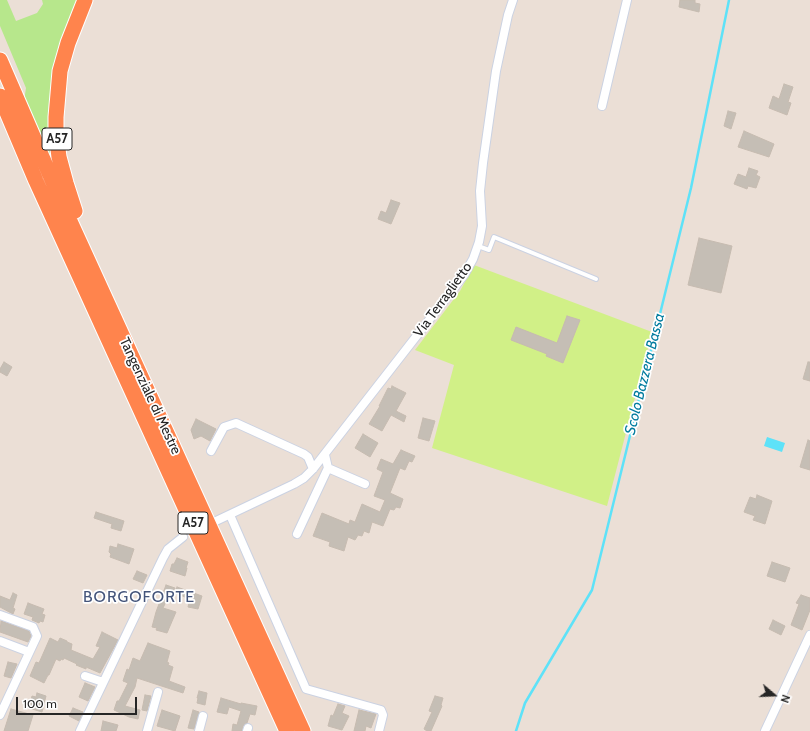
<!DOCTYPE html>
<html>
<head>
<meta charset="utf-8">
<style>
  body { margin:0 }
  #map { position:relative; width:810px; height:731px; overflow:hidden; background:#ebdfd6; font-family:Cabin,sans-serif }
  canvas { display:block }
  .north { position:absolute; left:754px; top:675px; width:40px; height:40px; -webkit-text-stroke:3px #fff; paint-order:stroke; rotate:109deg; font-size:11px; font-weight:700; line-height:16px; text-align:center; color:#262626 }
  .north::after { content:''; display:block; margin:auto; width:14px; height:18px; background:#262626; clip-path:polygon(50% 0,100% 100%,50% 72%,0 100%) }
  .scale { position:absolute; left:16px; top:697px; width:121px; height:18px; box-sizing:border-box; border:2px solid #262626; border-top:0; padding-left:5px; font-size:12px; line-height:14px; white-space:nowrap; color:#262626; -webkit-text-stroke:3px #fff; paint-order:stroke }
</style>
</head>
<body>
<div id="map">
<canvas width="810" height="731"></canvas>
<div class="north">N</div>
<div class="scale">100 m</div>
</div>
<script>
const ctx = document.querySelector('canvas').getContext('2d');
ctx.lineJoin = 'round';
function fillPath(path, color) { ctx.fillStyle = color; ctx.fill(path, 'evenodd'); }
const poly = rows => new Path2D(rows.map(r => 'M' + r).join(''));
function trace(path, color, width, dash) { ctx.strokeStyle = color; ctx.lineWidth = width; ctx.lineCap = dash ? 'butt' : 'round'; ctx.setLineDash(dash || []); ctx.stroke(path); }
function drawText(font, color, halo, rows, align = 'center') {
  ctx.font = font + ' Cabin,sans-serif'; ctx.lineWidth = 3.5; ctx.setLineDash([]); ctx.textBaseline = 'middle'; ctx.strokeStyle = halo; ctx.fillStyle = color; for (const [text, x, y, turn = 0] of rows) {
    ctx.save(); ctx.translate(x, y); ctx.rotate((+turn || 0) * Math.PI / 180); ctx.textAlign = isNaN(turn) ? turn : align; if (halo) ctx.strokeText(text, 0, 0); ctx.fillText(text, 0, 0); ctx.restore();
  }
}
fillPath(poly([
  [0,0,7,0,16,21,37,13,43,4,42,0,82,0,68,35,53,160,51,160,24,101,26,88,0,26]
]), '#b7e78c');
fillPath(poly([
  [474,265,652,332,607,506,432,448,454,365,415,350,460,291]
]), '#d1f087');
fillPath(poly([
  [767,437,785,443,782,452,764,446]
]), '#5ee2f8');
trace(poly([
  [516,731,525,703,592,590,691,188,729,0]
]), '#5ee2f8', 2.5);
const building = poly([
  [680,0,695,0,695,3,700,4,699,12,679,7,680,0],
  [784,84,793,87,788,102,791,103,787,115,769,108,773,96,779,99,784,84],
  [728,111,736,113,731,129,724,126,728,111],
  [744,131,774,144,769,157,738,147,744,131],
  [749,168,758,171,756,175,760,177,756,188,748,186,747,189,734,184,738,174,746,177,749,168],
  [391,200,400,203,391,224,378,219,381,211,386,213,391,200],
  [699,238,732,246,721,293,688,285,699,238],
  [567,316,580,320,563,363,546,356,547,354,511,340,516,327,557,343,567,316],
  [4,362,12,367,7,376,0,372,0,369,4,362],
  [808,362,810,362,810,381,803,379,808,362],
  [392,386,406,393,396,411,406,416,404,422,391,415,382,431,369,424,380,406,379,406,388,388,391,389,392,386],
  [423,418,435,421,429,441,418,438,423,418],
  [196,419,216,429,210,441,201,436,194,439,191,430,196,419],
  [363,434,378,443,370,457,355,448,363,434],
  [808,440,810,441,810,470,800,467,808,440],
  [401,450,415,456,412,462,409,461,405,470,400,468,390,493,403,499,400,508,396,507,394,510,390,509,383,526,372,522,369,533,364,531,362,536,358,535,355,540,348,537,344,551,329,546,330,542,313,536,322,513,349,524,350,520,355,522,362,504,380,512,385,500,374,496,383,472,377,469,381,459,393,464,401,450],
  [757,495,772,501,765,524,753,520,755,516,744,512,750,497,756,499,757,495],
  [96,512,124,521,121,531,111,528,112,524,94,518,96,512],
  [118,544,134,549,129,564,110,557,111,554,109,552,110,546,117,548,118,544],
  [177,558,188,562,186,568,187,568,185,576,170,571,172,564,174,564,177,558],
  [772,562,790,568,785,582,767,576,772,562],
  [137,571,147,575,143,583,133,579,137,571],
  [166,585,175,588,173,597,169,595,163,608,176,612,167,633,156,630,157,628,152,627,156,612,166,585],
  [177,587,202,596,198,609,188,607,190,599,175,593,177,587],
  [13,593,17,595,13,608,15,609,13,614,0,607,0,596,10,600,13,593],
  [801,595,810,598,810,610,802,630,791,625,799,604,796,603,801,595],
  [28,603,44,609,42,614,45,615,43,622,40,621,39,623,32,620,33,617,24,614,28,603],
  [773,620,785,626,781,635,769,629,773,620],
  [1,621,29,631,31,636,28,642,0,632,1,621],
  [102,632,118,640,100,673,86,667,86,669,76,665,77,664,64,658,63,660,61,659,60,661,56,659,49,675,48,675,44,683,30,676,36,662,39,663,50,638,58,642,60,638,67,641,67,642,72,644,71,650,93,659,100,647,96,646,102,632],
  [148,643,170,651,167,662,169,663,168,665,173,667,169,681,185,687,183,693,137,678,135,687,125,706,140,710,138,719,129,717,114,710,117,701,119,701,128,683,123,681,127,669,129,670,133,658,140,661,148,643],
  [8,662,17,664,11,678,4,676,8,662],
  [85,683,95,687,88,701,79,697,85,683],
  [199,691,207,693,205,705,197,703,198,698,197,698,199,691],
  [37,693,46,696,42,712,29,708,32,696,36,697,37,693],
  [145,695,151,696,147,711,142,710,145,695],
  [435,696,443,698,441,705,442,706,431,731,427,731,424,729,432,712,429,711,435,696],
  [221,698,241,704,241,703,257,706,255,715,250,714,247,723,243,726,242,731,232,731,233,724,237,725,241,711,229,707,227,714,217,712,221,698],
  [338,704,345,706,342,713,349,716,342,730,328,726,331,715,333,716,338,704],
  [73,708,83,712,79,721,69,716,73,708],
  [11,709,33,715,28,731,4,731,11,709],
  [162,710,180,716,175,731,157,726,162,710],
  [193,710,199,712,194,729,188,728,193,710],
  [359,710,376,714,371,728,366,726,365,731,354,731,359,710],
  [103,721,118,725,116,731,101,731,103,721]
]);
fillPath(building, '#c5beb5');
trace(building, '#c6bbb0', 1);
const service = poly([
  [478,246,489,250,494,237,596,279]
]);
const minor = poly([
  [602,106,627,0],
  [211,451,224,427,236,423,304,454,308,457,313,469],
  [328,468,365,484],
  [230,515,306,689,381,710,383,715,379,731],
  [216,521,294,484,304,478,313,469,464,275,473,259,479,242,482,226,480,191,483,163,496,71,508,15,513,0],
  [297,534,328,468,325,455],
  [0,615,33,627,37,636,0,715],
  [0,641,29,652],
  [85,676,103,682],
  [80,731,163,558,168,549,183,537],
  [147,731,158,692],
  [199,731,203,716],
  [247,731,248,728],
  [765,731,810,635]
]);
const motorway = poly([
  [0,60,69,219,303,731],
  [0,96,36,181,287,731],
  [75,211,66,183,59,157,56,133,56,117,60,71,68,43,85,0]
]);
trace(service, '#cbd2e2', 6);
trace(minor, '#cbd2e2', 10);
trace(motorway, '#fff', 17);
trace(service, '#fff', 4);
trace(minor, '#fff', 8);
trace(motorway, '#ff844d', 15);
for (const [x, y, w] of [
  [57,139,30],
  [193,523,30]
]) { const box = new Path2D(); box.roundRect(x - w / 2, y - 11, w, 22, 3); ctx.fillStyle = '#fff'; ctx.fill(box); trace(box, '#262626', 1); }
drawText('bold 13px', '#262626', null, [
  ["A57",57,139],
  ["A57",193,523]
]);
drawText('14px', '#262626', '#fff', [
  ["Via Terraglietto",443,300,-54],
  ["Tangenziale di Mestre",150,396,65]
]);
drawText('italic 15px', '#027c9f', '#fff', [
  ["Scolo Bazzera Bassa",645,374,-76]
]);
ctx.letterSpacing = '1px';
drawText('16px', '#44547a', '#fff', [
  ["BORGOFORTE",139,597]
]);
ctx.letterSpacing = '0px';
</script>
</body>
</html>
